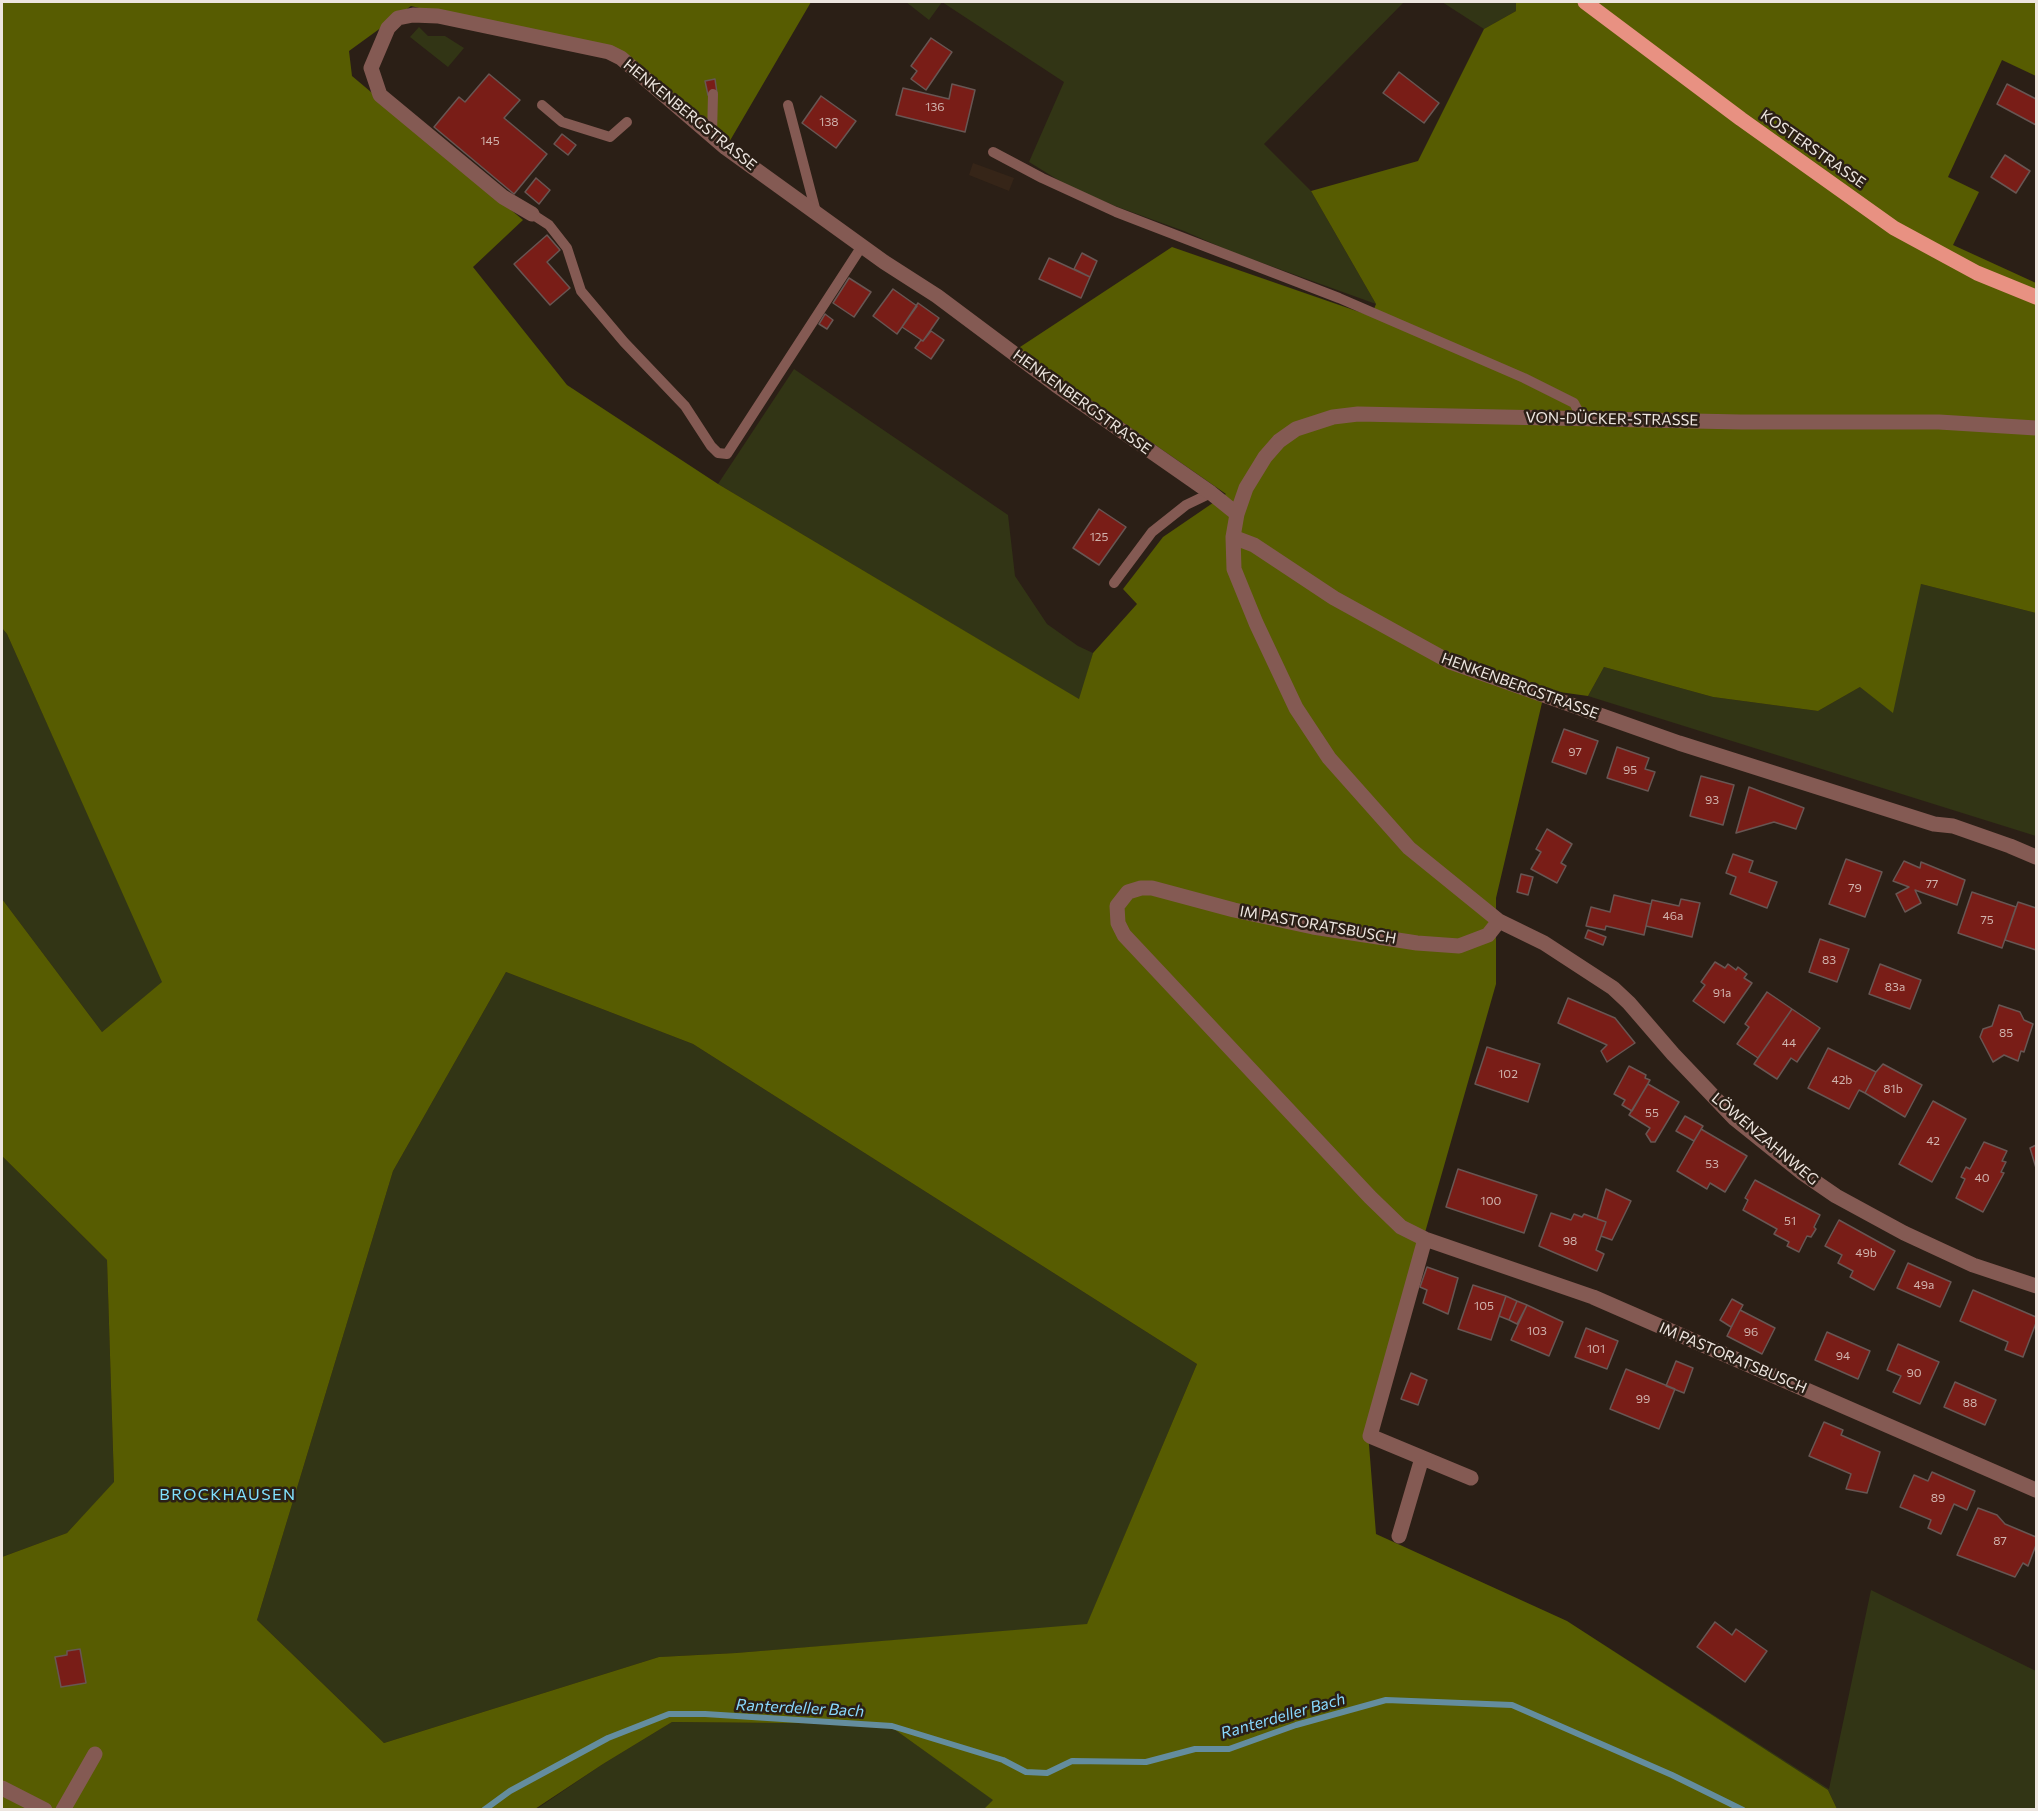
<!DOCTYPE html>
<html>
<head>
<meta charset="utf-8">
<style>
  body { margin:0 }
  #map { position:relative; width:2038px; height:1811px; overflow:hidden; background:#2b1f16; font-family:Commissioner,sans-serif }
  canvas { display:block }
  .frame { position:absolute; inset:0; border:3px solid #ede5df; pointer-events:none }
</style>
</head>
<body>
<div id="map">
<canvas width="2038" height="1811"></canvas>
<div class="frame"></div>
</div>
<script>
const ctx = document.querySelector('canvas').getContext('2d');
ctx.lineJoin = 'round';
function fillPath(path, color) { ctx.fillStyle = color; ctx.fill(path, 'evenodd'); }
const poly = rows => new Path2D(rows.map(r => 'M' + r).join(''));
function trace(path, color, width, dash) { ctx.strokeStyle = color; ctx.lineWidth = width; ctx.lineCap = dash ? 'butt' : 'round'; ctx.setLineDash(dash || []); ctx.stroke(path); }
function drawText(font, color, halo, rows, align = 'center') {
  ctx.font = font + ' Commissioner,sans-serif'; ctx.lineWidth = 5; ctx.setLineDash([]); ctx.textBaseline = 'middle'; ctx.strokeStyle = halo; ctx.fillStyle = color; for (const [text, x, y, turn = 0] of rows) {
    ctx.save(); ctx.translate(x, y); ctx.rotate((+turn || 0) * Math.PI / 180); ctx.textAlign = isNaN(turn) ? turn : align; if (halo) ctx.strokeText(text, 0, 0); ctx.fillText(text, 0, 0); ctx.restore();
  }
}
fillPath(poly([
  [973,163,1014,178,1009,191,969,175]
]), '#362518');
fillPath(poly([
  [906,2,1404,2,1264,144,1311,191,1376,304,1232,252,1184,231,1115,206,1068,186,1029,162,1064,82,942,2,929,20],
  [1442,2,1516,2,1516,11,1484,29],
  [419,27,428,36,445,36,464,48,448,67,410,37],
  [794,369,1008,515,1015,576,1047,624,1078,646,1093,653,1080,700,718,484],
  [1921,584,2036,613,2036,836,1588,696,1604,667,1713,697,1818,711,1860,687],
  [2,628,7,634,163,982,102,1032,2,899],
  [506,972,693,1044,1197,1364,1087,1625,736,1653,659,1657,384,1743,257,1620,393,1171],
  [2,1156,107,1260,114,1483,67,1533,2,1557],
  [1871,1590,2036,1671,2036,1809,1837,1809,1828,1790,1567,1621,1829,1789],
  [672,1722,887,1724,994,1800,984,1810,535,1810,603,1764]
]), '#323515');
fillPath(poly([
  [2,2,811,2,728,144,642,70,562,43,411,6,349,51,352,76,523,220,473,267,567,385,718,484,1079,699,1093,653,1137,604,1123,589,1163,537,1226,494,1017,349,1172,247,1371,316,1376,304,1311,191,1418,161,1484,29,1516,11,1516,2,2036,2,2036,76,2002,60,1948,177,1979,192,1953,245,2036,283,2036,613,1921,584,1893,713,1860,687,1818,711,1713,697,1604,667,1588,696,1545,690,1496,898,1496,984,1368,1432,1376,1534,1567,1621,1828,1790,1837,1809,984,1809,993,1800,887,1724,672,1722,603,1764,535,1809,2,1809,2,1557,67,1533,114,1482,107,1260,2,1156,2,899,102,1032,162,982,7,634,2,628],
  [506,972,693,1044,1197,1364,1087,1624,736,1653,659,1657,384,1743,257,1620,393,1171]
]), '#575c01');
trace(poly([
  [484,1810,510,1791,608,1738,669,1714,705,1714,892,1726,1003,1760,1026,1772,1047,1773,1072,1761,1146,1762,1195,1749,1229,1749,1296,1725,1386,1700,1512,1705,1672,1775,1743,1810]
]), '#648d9e', 6);
const building = poly([
  [931,38,952,52,926,90,911,79,917,71,911,66,931,38],
  [1399,72,1439,103,1424,123,1383,93,1399,72],
  [489,74,520,100,504,118,547,154,514,194,434,127,459,97,465,102,489,74],
  [715,79,717,93,708,95,705,81,715,79],
  [952,84,975,90,965,132,896,115,903,88,949,99,952,84],
  [2007,84,2036,99,2036,125,1997,104,2007,84],
  [821,96,856,121,836,148,802,123,821,96],
  [562,134,576,145,568,155,554,144,562,134],
  [2005,155,2030,171,2016,193,1991,177,2005,155],
  [536,178,550,190,539,204,525,192,536,178],
  [547,235,560,250,547,262,570,288,550,305,514,264,547,235],
  [1082,253,1097,261,1090,277,1074,269,1082,253],
  [1049,258,1090,277,1081,298,1039,279,1049,258],
  [849,278,871,292,854,317,833,303,849,278],
  [893,289,917,306,897,334,873,316,893,289],
  [918,303,939,318,923,341,902,327,918,303],
  [825,314,833,320,827,329,819,324,825,314],
  [931,331,944,340,931,359,915,348,921,340,923,341,931,331],
  [1099,509,1126,527,1099,565,1073,548,1099,509],
  [1564,729,1598,741,1586,774,1552,762,1564,729],
  [1617,747,1649,758,1645,769,1655,772,1648,791,1607,778,1617,747],
  [1701,776,1734,785,1723,825,1690,816,1701,776],
  [1749,787,1804,808,1796,829,1774,822,1736,833,1749,787],
  [1547,829,1572,844,1561,863,1566,866,1557,883,1531,869,1541,852,1536,849,1547,829],
  [1733,854,1753,861,1749,872,1777,882,1767,908,1730,894,1736,877,1726,873,1733,854],
  [1846,859,1882,872,1865,917,1829,904,1846,859],
  [1904,861,1920,868,1921,862,1965,880,1957,905,1915,890,1921,903,1905,912,1896,894,1909,887,1893,881,1904,861],
  [1521,874,1533,877,1528,895,1517,892,1521,874],
  [1972,892,2016,907,2002,948,1958,933,1972,892],
  [1614,895,1651,904,1644,935,1606,926,1605,930,1586,926,1591,907,1610,912,1614,895],
  [1681,899,1700,903,1692,937,1646,926,1652,900,1679,906,1681,899],
  [2018,902,2036,908,2036,950,2005,940,2018,902],
  [1588,930,1606,937,1603,945,1585,938,1588,930],
  [1820,939,1849,949,1837,982,1809,972,1820,939],
  [1715,962,1725,968,1728,964,1736,970,1738,967,1747,974,1744,978,1752,983,1724,1023,1693,1001,1705,985,1701,982,1715,962],
  [1880,964,1921,980,1910,1009,1869,994,1880,964],
  [1767,992,1792,1009,1758,1058,1737,1044,1749,1027,1745,1024,1767,992],
  [1568,998,1615,1018,1635,1043,1607,1062,1601,1051,1607,1045,1558,1023,1568,998],
  [1999,1005,2020,1012,2024,1020,2033,1024,2024,1052,2021,1051,2018,1061,2004,1055,1993,1062,1980,1037,1983,1029,1992,1026,1999,1005],
  [1792,1009,1820,1028,1797,1062,1791,1058,1777,1079,1754,1064,1792,1009],
  [1487,1047,1540,1064,1528,1102,1475,1084,1487,1047],
  [1828,1048,1876,1072,1865,1093,1859,1090,1849,1109,1808,1088,1828,1048],
  [1883,1064,1922,1085,1905,1117,1865,1093,1876,1072,1883,1064],
  [1629,1066,1646,1075,1645,1078,1650,1080,1632,1111,1622,1105,1625,1100,1614,1094,1629,1066],
  [1648,1084,1679,1102,1655,1142,1651,1142,1646,1134,1650,1128,1629,1115,1648,1084],
  [1933,1101,1966,1119,1932,1182,1899,1164,1933,1101],
  [1685,1116,1703,1126,1694,1141,1676,1131,1685,1116],
  [1701,1129,1747,1156,1725,1192,1710,1183,1707,1189,1677,1171,1701,1129],
  [1984,1142,2007,1151,2002,1161,2006,1162,2001,1172,2004,1173,1983,1212,1956,1198,1965,1179,1961,1177,1966,1167,1970,1169,1984,1142],
  [2036,1145,2036,1168,2030,1148,2036,1145],
  [1458,1169,1537,1195,1524,1233,1446,1207,1458,1169],
  [1755,1180,1820,1215,1814,1227,1816,1229,1811,1237,1807,1236,1799,1252,1787,1246,1789,1242,1774,1234,1777,1229,1743,1210,1748,1200,1745,1198,1755,1180],
  [1606,1189,1631,1201,1612,1240,1601,1236,1606,1222,1597,1219,1606,1189],
  [1551,1213,1571,1220,1574,1214,1582,1217,1584,1214,1606,1222,1596,1250,1604,1254,1597,1271,1539,1246,1551,1213],
  [1839,1220,1895,1251,1874,1290,1850,1277,1853,1271,1838,1263,1842,1255,1825,1246,1839,1220],
  [1908,1263,1951,1282,1940,1307,1897,1288,1908,1263],
  [1427,1267,1458,1278,1448,1314,1423,1303,1427,1290,1420,1287,1427,1267],
  [1473,1285,1506,1296,1491,1340,1458,1329,1473,1285],
  [1973,1290,2036,1317,2036,1323,2023,1357,2005,1350,2008,1342,1960,1321,1973,1290],
  [1506,1296,1517,1301,1509,1320,1499,1316,1506,1296],
  [1732,1299,1743,1305,1731,1327,1720,1320,1732,1299],
  [1517,1301,1527,1305,1517,1324,1509,1320,1517,1301],
  [1527,1305,1563,1322,1549,1356,1511,1340,1527,1305],
  [1740,1310,1775,1328,1762,1354,1727,1336,1740,1310],
  [1586,1328,1618,1341,1607,1369,1575,1357,1586,1328],
  [1827,1332,1870,1351,1858,1379,1815,1360,1827,1332],
  [1898,1344,1939,1362,1920,1404,1893,1392,1901,1376,1887,1370,1898,1344],
  [1676,1361,1693,1368,1684,1393,1666,1386,1676,1361],
  [1626,1369,1675,1389,1659,1429,1610,1409,1626,1369],
  [1411,1373,1427,1380,1418,1405,1401,1399,1411,1373],
  [1955,1382,1996,1400,1985,1425,1944,1407,1955,1382],
  [1824,1422,1843,1430,1841,1435,1880,1452,1867,1493,1846,1489,1851,1474,1809,1456,1824,1422],
  [1932,1472,1975,1491,1967,1510,1954,1504,1941,1534,1928,1528,1931,1520,1900,1507,1914,1475,1928,1481,1932,1472],
  [1978,1508,1997,1515,2005,1524,2036,1537,2036,1545,2028,1566,2023,1563,2015,1577,1957,1555,1978,1508],
  [1715,1622,1732,1635,1736,1629,1767,1651,1745,1682,1697,1647,1715,1622],
  [80,1649,86,1683,61,1687,55,1657,67,1655,67,1651,80,1649]
]);
fillPath(building, '#791d17');
trace(building, '#685653', 1.5);
trace(poly([
  [542,105,562,122,610,137,627,122],
  [788,105,816,212],
  [712,135,713,94],
  [993,152,1042,178,1116,212,1339,298,1524,378,1574,403,1582,418],
  [532,214,549,225,567,248,581,291,624,342,685,406,711,446,718,453,727,454,862,246],
  [1114,583,1152,532,1186,505,1211,493]
]), '#845a53', 10);
trace(poly([
  [532,214,503,197,380,95,371,68,388,28,398,18,413,15,438,16,609,52,621,58,726,148,884,262,937,296,1056,385,1211,493,1237,514],
  [2036,428,1939,422,1741,422,1358,414,1333,417,1296,429,1279,441,1265,457,1246,488,1237,514,1233,537,1234,569,1256,623,1296,708,1329,758,1409,848,1499,921,1544,943,1613,988,1629,1003,1673,1054,1735,1119,1801,1172,1836,1196,1904,1233,1973,1265,2036,1286],
  [1233,537,1254,545,1334,598,1450,662,1679,743,1934,824,1953,826,2010,846,2036,857],
  [1499,921,1488,935,1459,946,1417,943,1313,927,1234,910,1152,888,1141,888,1128,892,1117,906,1118,923,1124,935,1370,1197,1401,1227,1425,1239,1593,1297,2036,1490],
  [1425,1239,1370,1436,1471,1478],
  [1399,1536,1422,1458],
  [2,1788,45,1810],
  [63,1810,95,1754]
]), '#845a53', 15);
trace(poly([
  [1585,2,1741,119,1894,228,1977,273,2036,297]
]), '#e89182', 15);
drawText('12px', '#d0b3ad', null, [
  ["136",935,107],
  ["138",829,122],
  ["145",490,141],
  ["125",1099,537],
  ["97",1575,752],
  ["95",1630,770],
  ["93",1712,800],
  ["77",1932,884],
  ["79",1855,888],
  ["46a",1673,916],
  ["75",1987,920],
  ["83",1829,960],
  ["83a",1895,987],
  ["91a",1722,993],
  ["85",2006,1033],
  ["44",1789,1043],
  ["102",1508,1074],
  ["42b",1842,1080],
  ["81b",1893,1089],
  ["55",1652,1113],
  ["42",1933,1141],
  ["53",1712,1164],
  ["40",1982,1178],
  ["100",1491,1201],
  ["51",1790,1221],
  ["98",1570,1241],
  ["49b",1866,1253],
  ["49a",1924,1285],
  ["105",1484,1306],
  ["103",1537,1331],
  ["96",1751,1332],
  ["101",1596,1349],
  ["94",1843,1356],
  ["90",1914,1373],
  ["99",1643,1399],
  ["88",1970,1403],
  ["89",1938,1498],
  ["87",2000,1541]
]);
drawText('15px', '#ede5df', '#2b1f16', [
  ["HENKENBERGSTRASSE",690,115,39],
  ["KOSTERSTRASSE",1813,149,35],
  ["HENKENBERGSTRASSE",1082,402,36],
  ["VON-DÜCKER-STRASSE",1612,419,1],
  ["HENKENBERGSTRASSE",1520,686,20],
  ["IM PASTORATSBUSCH",1318,925,10],
  ["LÖWENZAHNWEG",1765,1139,40],
  ["IM PASTORATSBUSCH",1733,1358,23]
]);
ctx.letterSpacing = '1.5px';
drawText('16px', '#80e1ff', '#2b1f16', [
  ["BROCKHAUSEN",228,1495]
]);
ctx.letterSpacing = '0px';
drawText('italic 16px', '#89d9fe', '#2b1f16', [
  ["Ranterdeller Bach",800,1708,3],
  ["Ranterdeller Bach",1283,1716,-16]
]);
</script>
</body>
</html>
